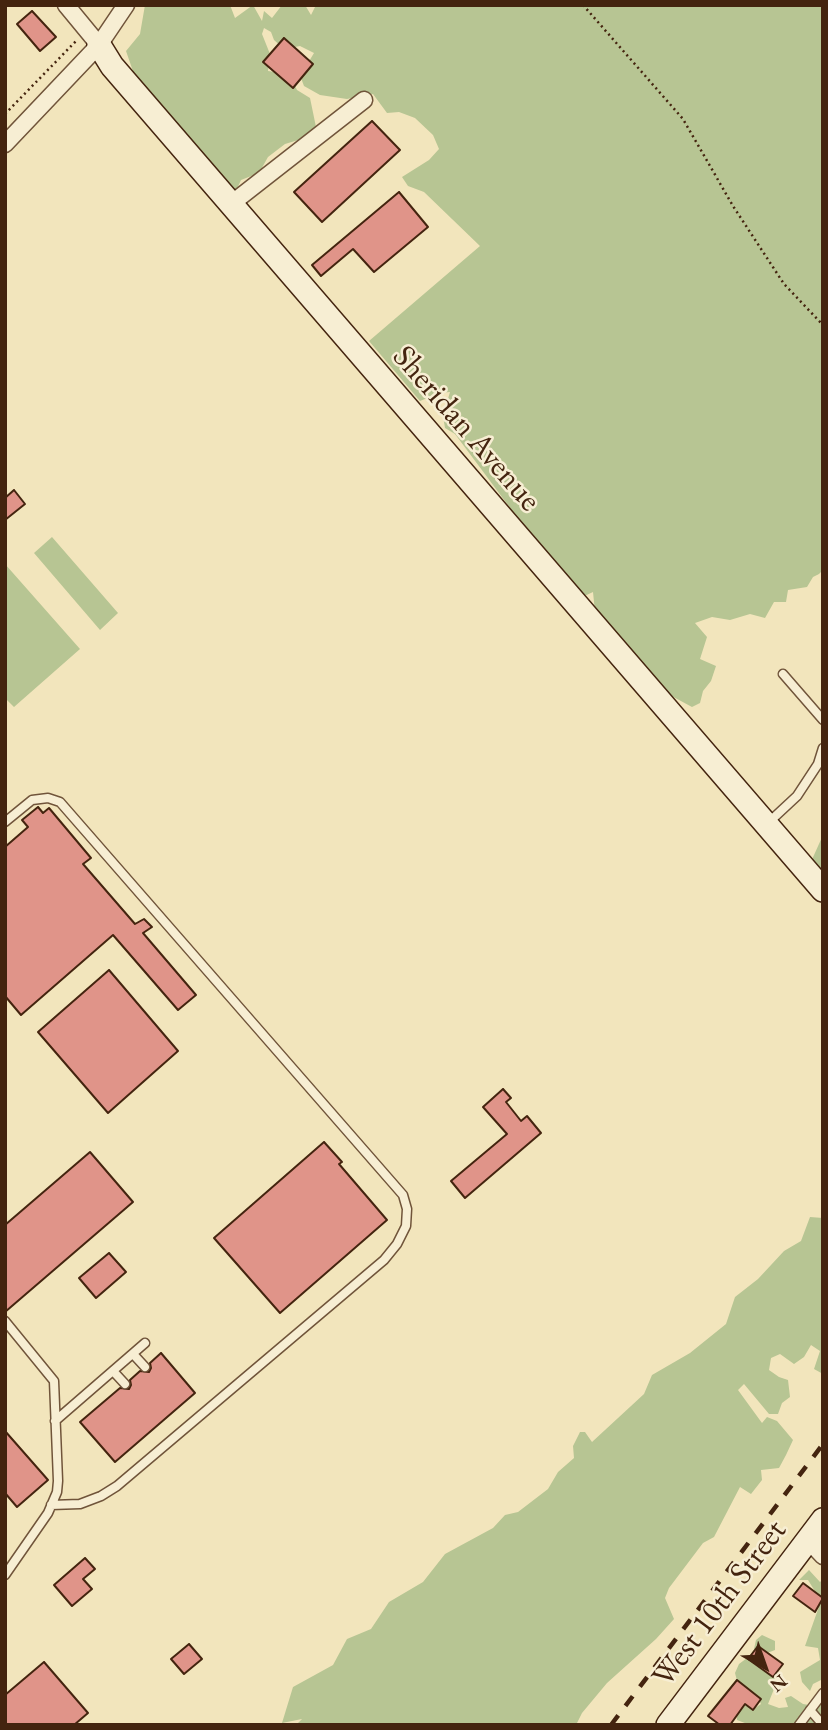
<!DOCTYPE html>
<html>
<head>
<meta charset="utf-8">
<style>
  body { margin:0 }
  #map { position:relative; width:828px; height:1730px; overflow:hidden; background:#f2e5bc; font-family:"EB Garamond",serif }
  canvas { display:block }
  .frame { position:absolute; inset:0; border:7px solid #44240f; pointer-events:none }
  .north { position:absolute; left:730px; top:1632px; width:70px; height:70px; -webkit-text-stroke:5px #f7eed3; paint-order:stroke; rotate:140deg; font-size:19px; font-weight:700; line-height:28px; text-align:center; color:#44240f }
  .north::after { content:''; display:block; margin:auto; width:24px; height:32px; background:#44240f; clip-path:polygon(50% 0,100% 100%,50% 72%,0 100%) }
</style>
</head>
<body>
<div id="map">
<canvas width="828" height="1730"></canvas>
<div class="frame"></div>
<div class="north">N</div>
</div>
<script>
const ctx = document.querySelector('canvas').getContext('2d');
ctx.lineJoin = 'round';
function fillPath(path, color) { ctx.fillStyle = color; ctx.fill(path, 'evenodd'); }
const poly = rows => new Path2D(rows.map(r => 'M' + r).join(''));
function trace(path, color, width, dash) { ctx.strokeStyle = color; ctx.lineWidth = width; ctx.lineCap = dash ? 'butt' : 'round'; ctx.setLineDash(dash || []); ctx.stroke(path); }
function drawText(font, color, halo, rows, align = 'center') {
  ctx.font = font + ' "EB Garamond",serif'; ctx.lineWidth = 5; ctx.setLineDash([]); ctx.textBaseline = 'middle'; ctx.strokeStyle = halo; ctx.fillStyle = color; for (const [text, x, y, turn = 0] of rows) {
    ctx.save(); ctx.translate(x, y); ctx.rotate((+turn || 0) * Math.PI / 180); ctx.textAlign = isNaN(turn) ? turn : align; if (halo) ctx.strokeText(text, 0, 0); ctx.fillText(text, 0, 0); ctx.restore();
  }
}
fillPath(poly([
  [145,5,230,5,235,18,253,5,262,21,264,11,272,18,282,5,305,5,311,15,316,5,823,5,823,570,819,574,813,577,807,587,788,590,786,602,774,602,765,618,750,614,730,620,712,617,695,623,707,637,700,659,716,666,711,681,703,691,700,703,692,707,668,694,634,657,625,641,595,612,593,592,578,599,455,434,445,428,443,416,450,392,440,393,420,401,369,341,480,246,424,192,408,186,402,177,429,160,439,149,433,135,415,118,399,112,387,113,373,94,347,99,320,95,304,86,298,70,305,68,314,53,300,46,284,49,274,40,271,32,264,28,262,34,270,54,268,71,289,74,297,90,310,98,316,127,305,138,285,144,268,157,259,173,241,180,236,191,189,142,135,77,126,51,140,34],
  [52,537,118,613,100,630,34,553],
  [5,564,80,649,14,707,5,698],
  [823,835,823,874,810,864],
  [810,1217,823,1218,823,1374,814,1369,820,1351,811,1345,804,1357,794,1364,780,1354,771,1358,769,1370,779,1377,788,1380,790,1397,782,1403,778,1414,769,1414,744,1384,738,1390,762,1423,767,1417,777,1421,793,1440,786,1455,779,1468,761,1470,762,1480,751,1494,740,1487,714,1537,703,1543,669,1588,665,1598,674,1619,656,1639,607,1683,582,1713,576,1725,296,1725,302,1719,282,1723,293,1687,333,1665,347,1639,371,1629,389,1602,423,1582,445,1554,493,1528,505,1515,518,1512,548,1489,558,1472,574,1458,573,1446,580,1432,585,1432,592,1442,644,1394,652,1375,690,1353,726,1324,735,1297,758,1279,784,1251,801,1241],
  [809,1570,820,1582,823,1579,823,1679,813,1684,810,1691,802,1682,800,1672,820,1660,818,1648,805,1646,821,1601,808,1580,799,1580],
  [762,1635,775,1641,775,1650,762,1655,770,1664,778,1679,768,1704,779,1708,788,1707,785,1698,791,1696,803,1704,809,1705,823,1696,823,1725,750,1725,737,1720,736,1712,745,1702,755,1708,761,1704,759,1700,741,1696,735,1673,739,1664,747,1658,757,1658,758,1653,754,1649,756,1640]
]), '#b7c593');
const building = poly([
  [32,11,56,37,40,51,17,24,32,11],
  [284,38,313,64,293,88,263,62,284,38],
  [372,121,400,150,322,222,294,192,372,121],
  [399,192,428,227,374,272,353,249,321,276,312,265,399,192],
  [14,490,25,504,5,520,5,498,14,490],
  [38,807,43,813,49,808,91,858,83,864,135,924,144,919,152,927,143,933,196,995,178,1010,113,935,21,1015,5,996,5,847,28,827,22,820,38,807],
  [109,970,178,1051,108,1113,38,1032,109,970],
  [503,1089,511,1098,506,1102,521,1121,527,1116,541,1133,465,1198,451,1181,507,1134,483,1107,503,1089],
  [324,1142,342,1162,339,1164,387,1220,280,1313,214,1238,324,1142],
  [90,1152,133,1202,5,1312,5,1225,90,1152],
  [109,1253,126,1272,96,1298,79,1278,109,1253],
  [161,1353,195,1393,115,1462,80,1422,120,1388,129,1389,131,1385,130,1380,140,1371,149,1372,151,1368,150,1363,161,1353],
  [5,1431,48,1480,17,1507,5,1493,5,1431],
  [85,1558,95,1569,83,1579,92,1589,72,1606,54,1585,85,1558],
  [803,1583,823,1598,815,1612,793,1596,803,1583],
  [189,1644,202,1659,184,1674,171,1659,189,1644],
  [758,1646,783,1664,773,1677,748,1659,758,1646],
  [44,1662,88,1713,74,1725,5,1725,5,1695,44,1662],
  [737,1680,761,1699,753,1710,745,1704,730,1725,720,1725,708,1716,737,1680]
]);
fillPath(building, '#e09489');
trace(building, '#44240f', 2);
const lane = poly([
  [783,674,823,720],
  [5,822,32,800,48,798,60,802,403,1195,407,1209,406,1226,397,1244,384,1260,117,1486,101,1496,80,1504,51,1505],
  [768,823,797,796,818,764,823,748],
  [5,1321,54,1381,58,1481,57,1492,48,1513,5,1575],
  [133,1354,145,1367],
  [113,1371,125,1384],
  [55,1421,145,1343],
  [810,1710,823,1725],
  [799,1725,823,1693]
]);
const street = poly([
  [66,5,99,45],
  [5,144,99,45,126,5],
  [231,204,364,100],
  [808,1540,823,1556]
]);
const secondary = poly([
  [99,45,112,66,823,890],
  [668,1725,823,1520]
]);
trace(lane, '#70543a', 11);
trace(street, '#70543a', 19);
trace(secondary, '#44240f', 26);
trace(poly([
  [583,5,683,119,733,206,784,284,823,325],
  [5,114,77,40]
]), '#44240f', 2.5, [2, 3.5]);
trace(lane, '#f7eed3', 8);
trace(street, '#f7eed3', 16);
trace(secondary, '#f7eed3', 23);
trace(poly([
  [611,1725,823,1444]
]), '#44240f', 4.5, [12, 12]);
drawText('32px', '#44240f', '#f7eed3', [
  ["Sheridan Avenue",466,429,49],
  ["West 10th Street",720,1604,-53]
]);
</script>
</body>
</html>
